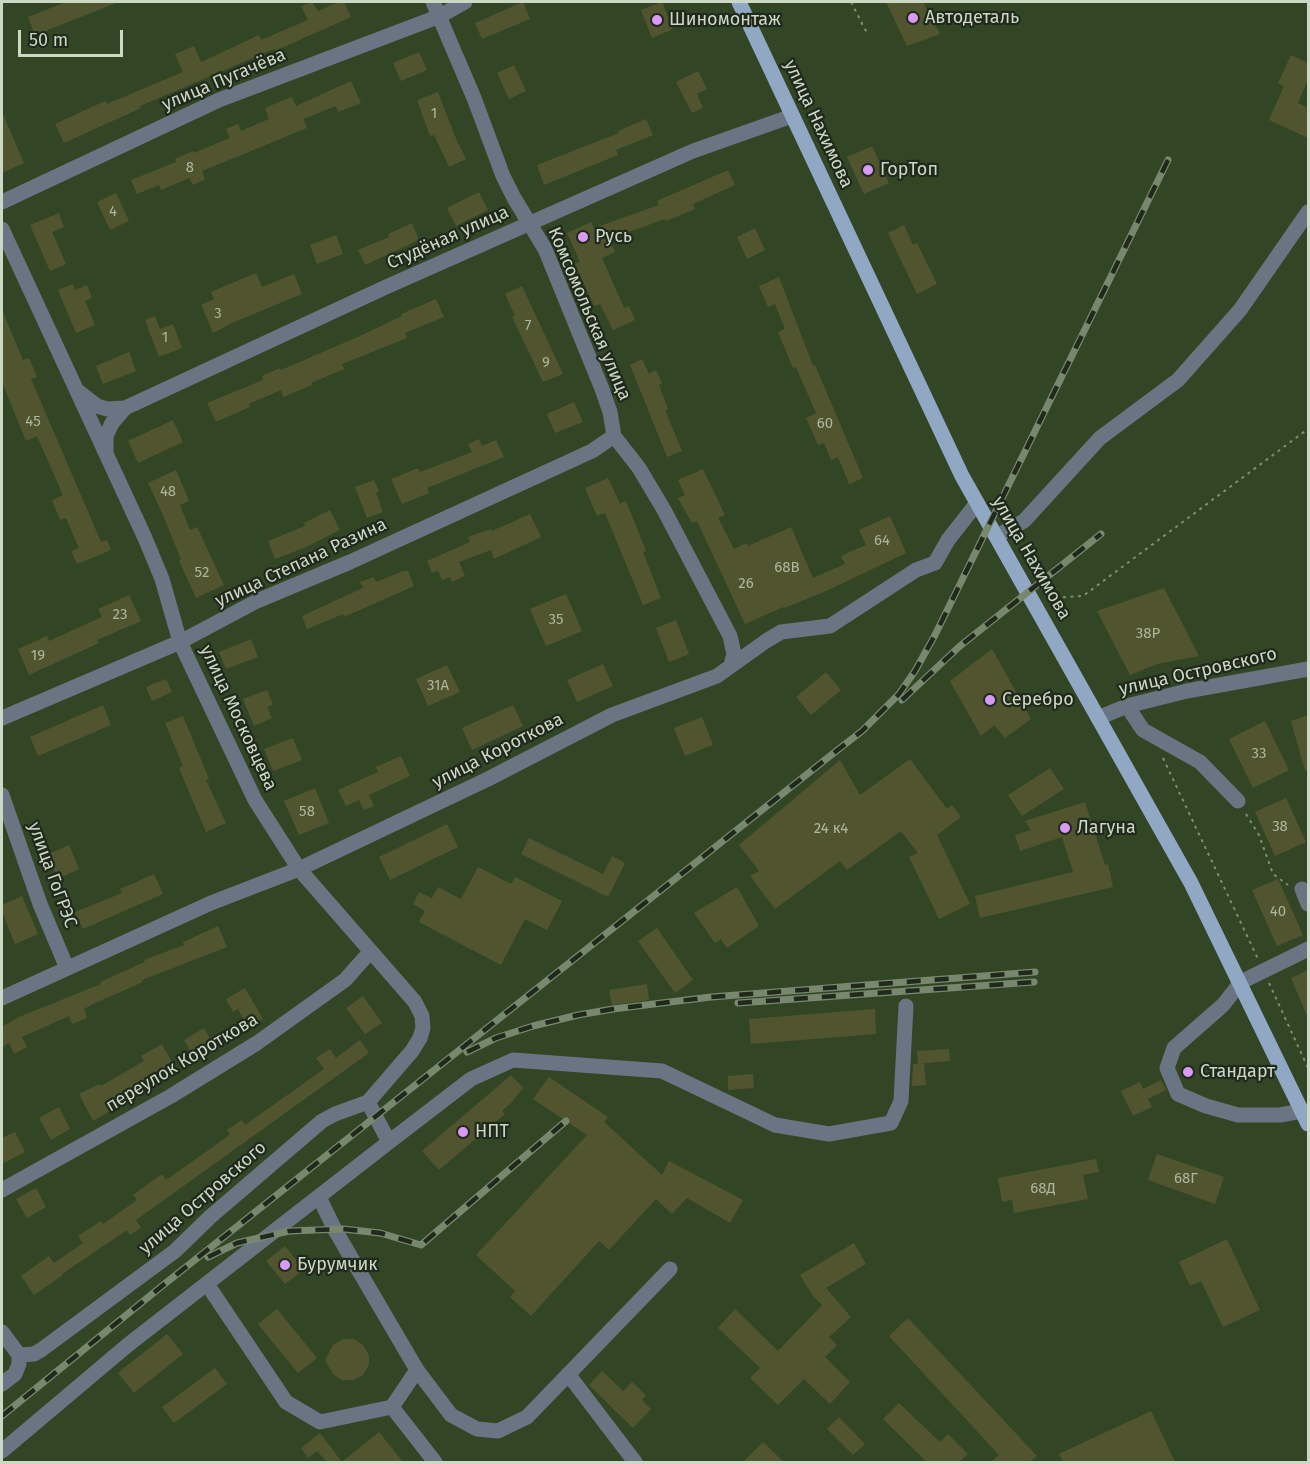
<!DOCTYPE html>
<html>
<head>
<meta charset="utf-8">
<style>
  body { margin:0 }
  #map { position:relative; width:1310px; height:1464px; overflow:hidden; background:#324626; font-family:"Fira Sans",sans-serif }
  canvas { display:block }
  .frame { position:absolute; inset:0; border:3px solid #cbd8c4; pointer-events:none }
  .scale { position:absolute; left:18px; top:30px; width:105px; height:27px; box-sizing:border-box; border:3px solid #cbd8c4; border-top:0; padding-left:8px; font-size:18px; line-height:21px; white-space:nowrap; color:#cbd8c4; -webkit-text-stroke:4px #20291b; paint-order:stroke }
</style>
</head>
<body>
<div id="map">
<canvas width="1310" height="1464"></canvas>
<div class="frame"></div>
<div class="scale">50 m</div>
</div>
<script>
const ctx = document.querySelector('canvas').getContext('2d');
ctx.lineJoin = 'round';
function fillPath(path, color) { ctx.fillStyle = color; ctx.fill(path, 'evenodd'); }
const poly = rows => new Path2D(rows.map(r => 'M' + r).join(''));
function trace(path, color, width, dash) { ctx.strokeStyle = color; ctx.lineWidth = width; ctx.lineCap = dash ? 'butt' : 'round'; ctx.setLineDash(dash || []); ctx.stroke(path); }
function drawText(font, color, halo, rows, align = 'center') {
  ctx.font = font + ' "Fira Sans",sans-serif'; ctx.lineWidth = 4.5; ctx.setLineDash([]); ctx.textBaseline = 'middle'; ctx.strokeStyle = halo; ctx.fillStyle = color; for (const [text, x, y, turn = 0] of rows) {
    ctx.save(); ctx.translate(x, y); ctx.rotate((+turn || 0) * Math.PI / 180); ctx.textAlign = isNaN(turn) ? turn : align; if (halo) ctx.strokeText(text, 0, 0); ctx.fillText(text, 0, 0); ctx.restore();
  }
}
fillPath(poly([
  [66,2,119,2,35,35,28,17],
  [312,2,318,11,339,2,344,2,351,17,275,51,274,49,140,106,141,108,64,143,55,124,105,101,107,104,183,72,175,54,194,46,201,62,259,35,261,40,308,20,301,6],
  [523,2,530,19,482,39,475,23],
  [662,2,673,29,652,38,641,10],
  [886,2,923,2,940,34,907,46],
  [419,52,427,70,401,81,393,63],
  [1291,55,1308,63,1308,79,1298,103,1308,108,1308,138,1269,120,1284,86,1278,83],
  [514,65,526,91,509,99,497,73],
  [698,71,707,89,697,94,703,108,692,113,676,82],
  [351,81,361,103,338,112,336,106,303,119,307,128,202,171,205,179,193,185,189,178,161,190,159,185,137,194,131,180,176,162,175,159,193,151,194,153,230,138,226,129,238,124,241,131,269,119,265,108,292,97,296,106],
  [438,92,457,141,466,159,449,167,434,135,430,136,417,100],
  [2,112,24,163,2,173],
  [646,119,653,135,616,150,618,155,544,185,537,165,619,133,618,131],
  [872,146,889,183,864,194,847,157],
  [728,170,735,185,693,204,695,209,666,221,665,219,609,239,615,252,602,258,624,308,629,306,635,320,613,330,600,304,594,306,575,264,580,262,567,233,591,222,594,228,659,205,657,201],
  [479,192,488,210,456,226,447,208],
  [116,193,129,221,110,230,97,202],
  [59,213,64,227,52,232,66,264,50,271,30,225],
  [412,223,419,240,365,265,358,250,389,237,388,234],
  [904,225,913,245,917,243,937,284,917,294,888,233],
  [755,228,765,250,747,259,737,237],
  [336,235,343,254,317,264,310,245],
  [256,273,262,287,294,274,302,294,234,322,213,333,201,305,214,299,211,292],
  [779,277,813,366,815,365,863,478,849,484,838,457,831,460,824,443,818,445,806,418,816,413,796,367,793,368,778,332,785,329,775,304,768,307,759,286],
  [73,284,75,290,87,285,92,298,85,301,95,325,76,333,58,290],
  [522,286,563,374,543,382,512,317,515,316,505,294],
  [436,299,444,317,405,333,407,338,342,364,344,369,311,383,312,385,283,397,281,390,249,404,250,407,216,422,207,403,263,380,262,376,280,368,281,370,360,336,402,316,401,314],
  [2,310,23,360,29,358,37,377,31,379,101,542,107,540,111,550,77,564,71,551,79,548,66,518,60,520,52,500,63,495,37,436,26,441,2,382],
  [155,316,160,329,173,324,182,348,159,357,145,320],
  [129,352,136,371,103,384,96,366],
  [642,359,649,374,656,370,662,383,659,385,668,409,665,410,682,451,667,457,630,365],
  [574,402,583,422,555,433,547,414],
  [173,420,183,442,138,463,128,441],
  [479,439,482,446,496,440,504,457,427,488,429,493,402,504,391,479,418,468,420,472,472,452,468,444],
  [703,469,725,515,718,518,734,549,747,543,748,546,791,527,813,578,845,564,841,556,866,545,859,530,890,516,906,553,824,592,784,608,783,607,745,624,697,521,692,523,678,498,685,495,678,480],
  [176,470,189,501,180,505,190,530,197,527,224,585,196,598,179,561,181,559,162,513,148,483],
  [608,478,620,504,626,501,646,551,643,552,661,598,643,605,605,513,597,516,585,488],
  [374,480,379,491,376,493,383,512,367,518,355,487],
  [330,510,340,530,304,548,275,559,268,541,305,526,304,523],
  [530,514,541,537,494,559,491,550,459,562,465,576,452,582,450,577,442,580,438,571,432,573,427,561,470,542,468,537,491,529,492,531],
  [403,571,408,571,414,586,344,617,343,614,307,629,302,616,363,588,360,582,374,577,376,582],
  [1164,588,1199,656,1157,664,1130,675,1097,611],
  [566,594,582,631,546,646,530,609],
  [129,595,141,621,97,640,99,643,29,675,18,649,47,636,49,641,102,617,98,609],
  [676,620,689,654,669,662,656,628],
  [251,639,258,657,226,669,219,652],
  [992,649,1031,719,1005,738,994,725,981,736,950,681],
  [603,664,613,686,577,702,567,680],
  [447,665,460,692,428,706,416,679],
  [826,672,841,690,811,715,796,697],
  [166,679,172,692,152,701,146,687],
  [267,690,273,705,267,707,272,718,254,726,243,699],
  [103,705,111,725,38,756,30,737],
  [513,705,523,726,472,750,462,728],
  [1308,715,1308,770,1305,771,1291,721],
  [183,716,209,779,206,780,226,823,206,832,179,768,183,766,165,723],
  [702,717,713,745,685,756,674,728],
  [1265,721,1289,770,1253,788,1229,739],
  [293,738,302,760,273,771,264,749],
  [401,756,410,776,369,795,374,806,364,810,359,800,346,806,338,790,378,772,376,767],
  [910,759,947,809,952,805,961,817,937,835,970,904,939,919,909,857,918,853,901,831,847,870,840,861,775,909,750,876,759,871,739,845,840,760,860,795],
  [1050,768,1064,789,1022,816,1008,795],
  [315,788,329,823,299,835,284,801],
  [1286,798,1306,842,1275,856,1255,812],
  [1085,802,1105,865,1108,864,1113,887,980,918,975,896,1073,872,1062,837,1020,851,1015,835,1031,830,1025,821],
  [447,824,458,847,390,880,379,857],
  [529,838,603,874,612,856,625,863,608,897,521,854],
  [69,845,79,869,58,879,47,855],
  [478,867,511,884,515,877,562,901,547,930,525,919,501,965,419,922,425,911,413,904,419,892,432,898,438,887,461,899],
  [154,874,163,894,83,929,75,912,122,893,120,889],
  [1278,879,1303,935,1277,946,1252,890],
  [737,887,759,926,727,948,721,939,715,943,694,913],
  [22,896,38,934,15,944,2,911,2,905],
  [218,926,227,947,142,980,143,982,95,1003,84,1009,87,1018,72,1024,69,1016,22,1037,27,1047,14,1054,9,1043,2,1047,2,1027,19,1017,101,984,100,982,145,962,144,960,184,945,183,942],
  [657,928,693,980,675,993,638,941],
  [1308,970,1308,1018,1291,978],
  [647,984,649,1000,612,1005,609,990],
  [245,988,263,1019,248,1028,238,1009,233,1012,226,999],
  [363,996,382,1023,365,1034,346,1008],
  [875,1009,876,1034,751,1044,749,1019],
  [204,1028,215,1048,195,1059,184,1040],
  [360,1040,369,1053,136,1220,141,1228,130,1235,127,1230,62,1274,63,1275,34,1295,21,1276,49,1256,54,1263,83,1243,78,1236,101,1221,103,1224,137,1200,133,1195,162,1174,166,1180,217,1144,230,1134,227,1130,242,1120,245,1125,324,1069,316,1058,330,1049,336,1058],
  [162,1044,176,1070,141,1089,143,1092,93,1121,79,1094,99,1084,101,1086,144,1061,141,1056],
  [949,1049,950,1061,918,1064,917,1051],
  [913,1064,924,1064,926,1085,912,1086],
  [753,1074,754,1088,728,1090,728,1076],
  [511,1075,523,1088,511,1103,502,1111,505,1114,439,1170,422,1151],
  [549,1077,608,1117,604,1122,662,1175,669,1161,743,1200,730,1223,687,1198,672,1214,656,1199,609,1250,599,1241,531,1316,510,1297,515,1291,476,1255,587,1135,533,1099],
  [1161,1080,1166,1090,1148,1099,1152,1107,1133,1116,1121,1091,1140,1082,1143,1089],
  [59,1107,70,1129,51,1140,39,1118],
  [15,1132,25,1152,2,1164,2,1138],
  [1157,1154,1224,1177,1215,1204,1148,1180],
  [1096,1159,1099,1172,1083,1175,1088,1199,1014,1213,1012,1200,1002,1202,998,1178],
  [36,1188,46,1207,27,1218,16,1199],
  [1227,1239,1260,1310,1223,1327,1201,1281,1190,1286,1179,1262],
  [854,1243,866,1264,826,1288,851,1317,829,1337,837,1345,825,1357,850,1382,830,1404,804,1379,778,1405,750,1378,760,1368,718,1328,735,1309,778,1351,822,1305,813,1296,800,1275],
  [285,1246,304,1270,285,1284,266,1261],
  [277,1309,317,1358,298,1373,258,1324],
  [908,1318,1037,1456,1029,1462,991,1462,999,1455,889,1336],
  [167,1334,183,1354,134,1393,118,1373],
  [343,1339,354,1339,363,1345,369,1355,369,1365,363,1375,353,1380,342,1380,333,1374,325,1360,333,1345],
  [215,1368,227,1384,174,1423,162,1407],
  [602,1371,623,1391,632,1382,646,1395,642,1400,651,1409,633,1428,589,1385],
  [899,1403,940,1442,948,1434,968,1454,959,1462,927,1462,883,1419],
  [1151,1411,1175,1462,1063,1462,1059,1454],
  [839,1417,865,1444,853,1455,827,1429],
  [379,1432,403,1462,327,1462,317,1451,308,1458,301,1448,320,1433,342,1462],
  [763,1442,784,1462,743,1462]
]), '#51552f');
trace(poly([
  [851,2,868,35],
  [1048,598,1083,596,1308,429],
  [1163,758,1258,959],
  [1246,814,1259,835,1273,874,1288,885],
  [1269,983,1308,1068]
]), '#7d8e74', 2, [3, 4.5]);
trace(poly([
  [433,2,474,98,503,176,514,198,545,249,602,389,610,412,614,436,639,468,664,510,730,636,734,654,731,665],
  [2,202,219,100,440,16,465,2],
  [2,229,145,538,162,579,180,642,255,800,299,869,415,1002,422,1016,423,1028,420,1038,412,1051,368,1102,335,1114,322,1121,210,1217,175,1251,41,1350,34,1354,19,1355],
  [79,392,97,406,107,409,125,408,386,287,693,151,792,116],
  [106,451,106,436,112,423,125,408],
  [997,536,1024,521,1100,438,1178,380,1240,310,1308,212],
  [1127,706,1143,730,1200,762,1238,801],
  [2,718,180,642,257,601,350,562,592,451,614,436],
  [1098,718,1127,706,1187,691,1308,669],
  [2,795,40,904,67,968],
  [1302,889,1308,904],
  [2,998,211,903,299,869,488,779,612,715,717,676,766,641,781,632,830,626,916,570,935,563,948,540,977,503],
  [1302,1111,1280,1115,1238,1115,1206,1106,1178,1094,1167,1068,1174,1048,1223,1005,1241,982,1308,949],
  [389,1142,471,1079,513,1060,662,1071,775,1125,829,1134,891,1123,901,1101,906,1006],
  [2,1190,171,1096,257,1043,345,980,370,952],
  [319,1197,335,1230,417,1370,451,1415,477,1429,498,1431,527,1417,670,1269],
  [207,1284,286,1402,320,1422,392,1407],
  [2,1332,19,1355],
  [568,1374,635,1462],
  [2,1384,15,1374,19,1364,19,1355],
  [392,1407,435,1462],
  [392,1407,417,1370],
  [2,1451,129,1344,389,1142,368,1102]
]), '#697583', 15);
trace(poly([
  [739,2,962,476,1191,883,1308,1124]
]), '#91a8c5', 15);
const rail = poly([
  [902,700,960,646,1101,534],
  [738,1003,1034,982],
  [467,1052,496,1038,533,1026,578,1015,613,1009,711,997,1035,972],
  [208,1257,237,1243,289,1231,343,1229,380,1233,421,1245,566,1121],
  [2,1416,162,1286,835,752,862,731,899,694,915,671,935,635,1168,160]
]);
trace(rail, '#77886e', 7);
trace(rail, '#20291b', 4.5, [14]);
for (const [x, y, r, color] of [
  [913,18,6,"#d99af7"],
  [657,20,6,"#d99af7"],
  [868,170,6,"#d99af7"],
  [583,237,6,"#d99af7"],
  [990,700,6,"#d99af7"],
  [1065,828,6,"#d99af7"],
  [1188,1072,6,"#d99af7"],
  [463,1132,6,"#d99af7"],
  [285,1265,6,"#d99af7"]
]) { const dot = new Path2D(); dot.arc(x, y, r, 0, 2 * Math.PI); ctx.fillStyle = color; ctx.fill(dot); trace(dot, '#20291b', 2); }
drawText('15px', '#acb79f', null, [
  ["1",434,114],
  ["8",190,168],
  ["4",113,212],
  ["3",218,314],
  ["7",528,326],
  ["1",165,338],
  ["9",546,363],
  ["45",33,422],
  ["60",825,424],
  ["48",168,492],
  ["64",882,541],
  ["68В",787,568],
  ["52",202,573],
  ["26",746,584],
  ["23",120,615],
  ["35",556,620],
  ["38Р",1148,634],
  ["19",38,656],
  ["31А",438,686],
  ["33",1259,754],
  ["58",307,812],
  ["38",1280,827],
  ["24 к4",831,829],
  ["40",1278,912],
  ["68Г",1186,1179],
  ["68Д",1043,1189]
]);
drawText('18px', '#cbd8c4', '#20291b', [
  ["Автодеталь",925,18],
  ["Шиномонтаж",669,20],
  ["ГорТоп",880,170],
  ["Русь",595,237],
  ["Серебро",1002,700],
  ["Лагуна",1077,828],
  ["Стандарт",1200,1072],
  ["НПТ",475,1132],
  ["Бурумчик",297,1265]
], 'left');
drawText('18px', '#cbd8c4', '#20291b', [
  ["улица Пугачёва",224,80,-23],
  ["улица Нахимова",818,124,65],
  ["Студёная улица",448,238,-24],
  ["Комсомольская улица",589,314,67],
  ["улица Нахимова",1031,558,60],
  ["улица Степана Разина",301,563,-25],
  ["улица Островского",1198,672,-13],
  ["улица Московцева",238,718,65],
  ["улица Короткова",498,751,-27],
  ["улица ГоГРЭС",52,875,70],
  ["переулок Короткова",182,1063,-31],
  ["улица Островского",203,1198,-41]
]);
</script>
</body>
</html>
